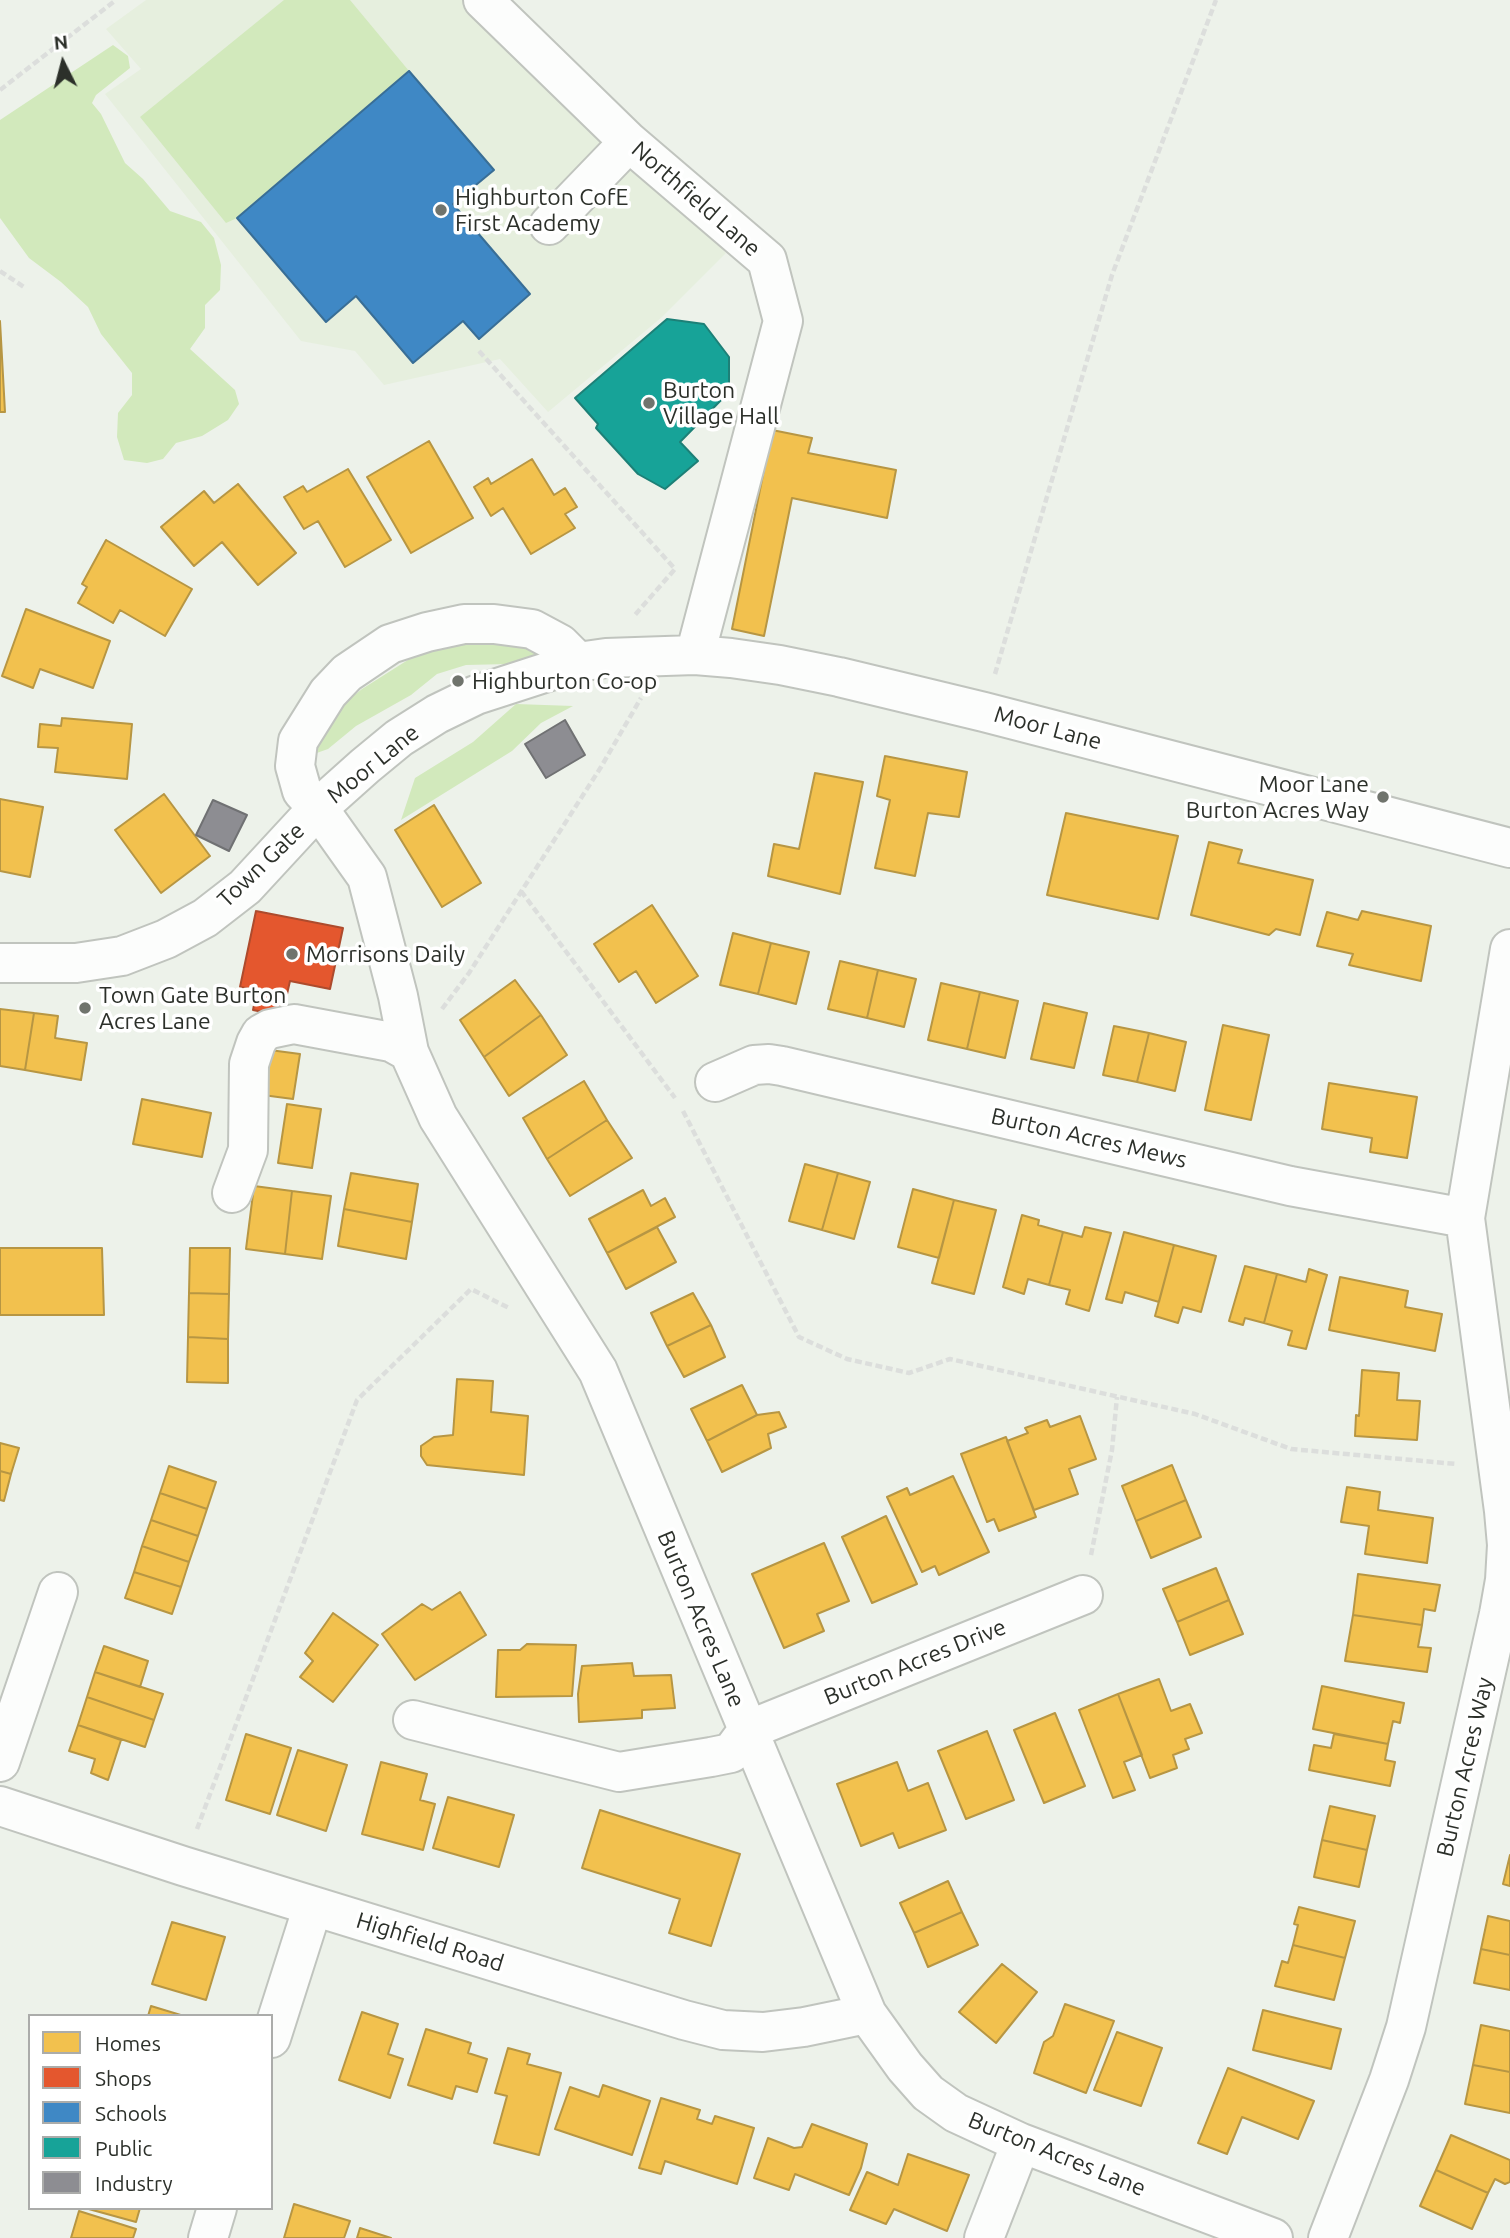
<!DOCTYPE html>
<html>
<head>
<meta charset="utf-8">
<style>
  body { margin:0 }
  #map { position:relative; width:1510px; height:2238px; overflow:hidden; background:#edf2ea; font-family:Ubuntu,sans-serif }
  canvas { display:block }
  .legend { position:absolute; left:28px; top:2014px; width:245px; height:196px; box-sizing:border-box; background:#fff; border:2px solid #abacaa; margin:0; padding:9px 12px; list-style:none; font-size:21px; color:#2c302a }
  .legend li { display:flex; align-items:center; gap:14px; height:35px }
  .legend b { width:35px; border:2px solid #abacaa }
  .north { position:absolute; left:28px; top:28px; width:70px; height:70px; -webkit-text-stroke:5px #fff; paint-order:stroke; rotate:354deg; font-size:19px; font-weight:700; line-height:28px; text-align:center; color:#2c302a }
  .north::after { content:''; display:block; margin:auto; width:24px; height:32px; background:#2c302a; clip-path:polygon(50% 0,100% 100%,50% 72%,0 100%) }
</style>
</head>
<body>
<div id="map">
<canvas width="1510" height="2238"></canvas>
<ul class="legend">
<li><b style="height:19px;background:#f2c14e"></b>Homes</li>
<li><b style="height:19px;background:#e4572e"></b>Shops</li>
<li><b style="height:19px;background:#3f88c5"></b>Schools</li>
<li><b style="height:19px;background:#17a398"></b>Public</li>
<li><b style="height:19px;background:#8d8d92"></b>Industry</li>
</ul>
<div class="north">N</div>
</div>
<script>
const ctx = document.querySelector('canvas').getContext('2d');
ctx.lineJoin = 'round';
function fillPath(path, color) { ctx.fillStyle = color; ctx.fill(path, 'evenodd'); }
const poly = rows => new Path2D(rows.map(r => 'M' + r).join(''));
function trace(path, color, width, dash) { ctx.strokeStyle = color; ctx.lineWidth = width; ctx.lineCap = dash ? 'butt' : 'round'; ctx.setLineDash(dash || []); ctx.stroke(path); }
function drawText(font, color, halo, rows, align = 'center') {
  ctx.font = font + ' Ubuntu,sans-serif'; ctx.lineWidth = 7; ctx.setLineDash([]); ctx.textBaseline = 'middle'; ctx.strokeStyle = halo; ctx.fillStyle = color; for (const [text, x, y, turn = 0] of rows) {
    ctx.save(); ctx.translate(x, y); ctx.rotate((+turn || 0) * Math.PI / 180); ctx.textAlign = isNaN(turn) ? turn : align; if (halo) ctx.strokeText(text, 0, 0); ctx.fillText(text, 0, 0); ctx.restore();
  }
}
fillPath(poly([
  [146,0,463,0,504,45,658,183,726,253,662,317,548,412,500,359,384,385,355,351,301,341,105,94,141,69,106,29]
]), '#e6efde');
fillPath(poly([
  [284,0,350,0,409,71,237,218,226,223,140,117],
  [113,45,128,56,130,68,96,95,92,103,101,114,125,163,143,179,170,211,201,222,214,238,221,265,220,290,205,305,205,328,190,349,235,390,239,404,228,420,202,436,176,443,163,459,147,463,124,460,117,437,118,413,132,395,132,373,101,334,88,307,61,282,29,258,0,218,0,120],
  [470,636,550,650,533,659,509,664,466,665,437,674,411,695,356,726,328,749,311,755,338,708,362,689,441,639],
  [516,704,573,706,541,723,512,751,401,820,415,778,473,742]
]), '#d2e9bc');
const homes = poly([
  [0,321,5,412,0,412,0,321],
  [772,430,812,438,808,453,896,470,887,518,792,498,764,636,732,629,772,430],
  [429,441,473,518,411,553,367,477,429,441],
  [532,459,554,495,565,488,577,507,565,514,575,528,531,554,503,508,491,516,474,487,488,478,491,484,532,459],
  [348,469,391,540,345,567,318,521,304,529,284,497,303,486,307,492,348,469],
  [238,484,296,553,258,585,222,542,194,566,161,527,204,491,214,503,238,484],
  [106,540,192,589,165,636,120,610,113,623,78,603,87,587,82,584,106,540],
  [26,609,110,641,93,688,40,669,33,688,2,676,26,609],
  [62,718,132,724,127,779,55,772,58,748,38,747,40,724,61,726,62,718],
  [885,756,967,772,959,817,928,813,915,876,875,868,890,800,877,796,885,756],
  [815,773,863,782,840,894,768,876,774,844,799,849,815,773],
  [164,794,210,856,161,893,115,830,164,794],
  [0,799,43,807,30,877,0,871,0,799],
  [434,805,481,883,442,907,395,830,434,805],
  [1066,813,1178,836,1158,919,1047,895,1066,813],
  [1209,842,1242,850,1238,863,1313,880,1300,935,1276,929,1269,935,1191,915,1209,842],
  [652,905,698,976,656,1003,636,971,619,982,594,944,652,905],
  [1362,911,1431,926,1421,981,1349,965,1353,954,1317,946,1327,912,1358,920,1362,911],
  [733,933,771,943,758,994,720,985,733,933],
  [771,943,809,952,796,1004,758,994,771,943],
  [840,961,878,970,867,1018,828,1009,840,961],
  [878,970,916,979,904,1027,867,1018,878,970],
  [515,980,541,1015,484,1057,460,1020,515,980],
  [941,983,980,992,967,1049,928,1040,941,983],
  [980,992,1018,1001,1005,1058,967,1049,980,992],
  [1044,1003,1087,1013,1074,1068,1031,1059,1044,1003],
  [0,1009,34,1013,25,1070,0,1066,0,1009],
  [34,1013,58,1016,55,1038,87,1043,81,1080,25,1070,34,1013],
  [541,1015,567,1055,509,1096,484,1057,541,1015],
  [1223,1025,1269,1035,1251,1120,1205,1110,1223,1025],
  [1114,1026,1149,1033,1137,1082,1103,1075,1114,1026],
  [1149,1033,1186,1042,1175,1091,1137,1082,1149,1033],
  [262,1049,300,1054,293,1099,255,1094,262,1049],
  [584,1081,607,1120,547,1159,523,1118,584,1081],
  [1329,1083,1417,1097,1407,1158,1370,1152,1372,1138,1322,1129,1329,1083],
  [142,1099,211,1113,202,1157,133,1144,142,1099],
  [287,1104,321,1109,312,1168,278,1163,287,1104],
  [607,1120,632,1158,570,1196,547,1159,607,1120],
  [805,1164,838,1173,822,1230,789,1221,805,1164],
  [351,1173,418,1184,412,1222,344,1209,351,1173],
  [838,1173,870,1182,854,1239,822,1230,838,1173],
  [254,1186,292,1191,285,1254,246,1249,254,1186],
  [913,1189,954,1200,939,1258,898,1247,913,1189],
  [643,1190,651,1206,665,1198,675,1217,607,1253,589,1219,643,1190],
  [292,1191,331,1196,322,1259,285,1254,292,1191],
  [954,1200,996,1210,974,1294,932,1283,954,1200],
  [344,1209,412,1222,406,1259,338,1246,344,1209],
  [1022,1215,1039,1220,1038,1225,1063,1232,1049,1285,1028,1279,1024,1294,1003,1287,1022,1215],
  [657,1227,676,1262,626,1289,607,1253,657,1227],
  [1085,1227,1111,1233,1089,1311,1066,1304,1070,1290,1049,1285,1063,1232,1082,1237,1085,1227],
  [1124,1232,1174,1245,1159,1302,1125,1292,1122,1303,1106,1299,1124,1232],
  [1174,1245,1216,1256,1201,1312,1183,1307,1178,1323,1155,1316,1174,1245],
  [0,1248,102,1248,104,1315,0,1315,0,1248],
  [190,1248,230,1248,229,1294,189,1293,190,1248],
  [1245,1266,1277,1274,1264,1323,1245,1318,1243,1325,1229,1321,1245,1266],
  [1309,1269,1327,1275,1306,1349,1288,1345,1292,1331,1264,1323,1277,1274,1306,1282,1309,1269],
  [1340,1277,1408,1291,1405,1307,1442,1314,1435,1351,1329,1330,1340,1277],
  [189,1293,229,1294,228,1339,188,1337,189,1293],
  [693,1293,711,1325,667,1346,651,1313,693,1293],
  [711,1325,725,1357,684,1377,667,1346,711,1325],
  [188,1337,228,1339,228,1383,187,1382,188,1337],
  [1362,1370,1399,1373,1397,1400,1420,1401,1417,1440,1355,1436,1356,1415,1359,1416,1362,1370],
  [457,1379,493,1381,491,1412,528,1416,524,1475,427,1465,421,1456,421,1446,434,1437,453,1435,457,1379],
  [742,1385,757,1415,707,1441,691,1409,742,1385],
  [779,1412,786,1427,768,1434,771,1448,722,1472,707,1441,757,1415,779,1412],
  [1080,1416,1096,1459,1069,1469,1078,1494,1034,1510,1007,1441,1028,1433,1025,1428,1047,1420,1050,1427,1080,1416],
  [1006,1437,1036,1517,999,1531,994,1519,987,1522,961,1454,1006,1437],
  [0,1443,19,1448,11,1474,0,1471,0,1443],
  [1172,1465,1186,1500,1136,1521,1122,1486,1172,1465],
  [169,1466,216,1482,207,1509,160,1493,169,1466],
  [0,1471,11,1474,4,1501,0,1500,0,1471],
  [953,1476,989,1552,939,1575,935,1566,922,1572,887,1497,907,1488,910,1495,953,1476],
  [1347,1487,1380,1492,1378,1510,1433,1518,1427,1563,1365,1554,1369,1526,1341,1522,1347,1487],
  [160,1493,207,1509,198,1536,151,1520,160,1493],
  [1186,1500,1201,1537,1151,1558,1136,1521,1186,1500],
  [886,1516,917,1584,872,1603,842,1537,886,1516],
  [151,1520,198,1536,189,1562,142,1546,151,1520],
  [824,1543,849,1601,817,1614,824,1631,784,1648,752,1574,824,1543],
  [142,1546,189,1562,181,1587,134,1572,142,1546],
  [1216,1568,1229,1600,1177,1622,1163,1589,1216,1568],
  [134,1572,181,1587,172,1614,125,1598,134,1572],
  [1358,1574,1440,1585,1435,1611,1424,1609,1422,1625,1353,1615,1358,1574],
  [460,1592,486,1635,415,1680,382,1634,422,1604,432,1610,460,1592],
  [1229,1600,1243,1634,1190,1655,1177,1622,1229,1600],
  [333,1613,378,1645,333,1702,300,1677,313,1661,305,1653,333,1613],
  [1353,1615,1422,1625,1418,1647,1431,1648,1427,1672,1345,1661,1353,1615],
  [527,1644,576,1645,572,1696,496,1697,498,1650,520,1650,527,1644],
  [104,1646,148,1661,140,1687,95,1672,104,1646],
  [632,1663,634,1676,671,1675,675,1708,642,1710,642,1718,579,1722,578,1694,582,1666,632,1663],
  [95,1672,163,1694,154,1720,87,1697,95,1672],
  [1159,1679,1171,1711,1190,1704,1202,1733,1185,1739,1189,1749,1173,1755,1177,1768,1150,1778,1118,1694,1159,1679],
  [1322,1686,1404,1703,1400,1723,1393,1721,1388,1744,1313,1729,1322,1686],
  [1118,1694,1142,1755,1124,1762,1135,1790,1113,1798,1079,1710,1118,1694],
  [87,1697,154,1720,145,1747,78,1725,87,1697],
  [1055,1713,1085,1786,1044,1803,1014,1730,1055,1713],
  [78,1725,121,1740,108,1780,91,1773,95,1759,69,1751,78,1725],
  [987,1731,1014,1800,966,1819,938,1751,987,1731],
  [246,1734,291,1748,270,1814,226,1800,246,1734],
  [1334,1734,1388,1744,1385,1760,1395,1762,1390,1786,1309,1770,1314,1745,1331,1748,1334,1734],
  [298,1750,347,1765,326,1831,277,1815,298,1750],
  [381,1762,427,1774,420,1800,435,1804,423,1850,362,1834,381,1762],
  [897,1762,908,1791,928,1783,946,1830,899,1848,893,1833,861,1846,837,1784,897,1762],
  [448,1797,514,1815,499,1867,433,1848,448,1797],
  [1330,1806,1375,1816,1367,1850,1322,1840,1330,1806],
  [600,1810,740,1854,711,1946,669,1933,680,1899,582,1868,600,1810],
  [1322,1840,1367,1850,1359,1887,1314,1877,1322,1840],
  [1510,1855,1510,1886,1503,1884,1510,1855],
  [948,1881,962,1912,914,1933,900,1903,948,1881],
  [1299,1907,1355,1921,1345,1958,1293,1945,1298,1925,1294,1924,1299,1907],
  [962,1912,978,1945,928,1967,914,1933,962,1912],
  [1488,1916,1510,1921,1510,1955,1481,1949,1488,1916],
  [172,1922,225,1937,206,2000,152,1984,172,1922],
  [1293,1945,1345,1958,1334,2000,1275,1986,1282,1961,1288,1963,1293,1945],
  [1481,1949,1510,1955,1510,1990,1474,1983,1481,1949],
  [1002,1964,1037,1992,996,2043,959,2012,1002,1964],
  [1065,2004,1114,2021,1086,2093,1034,2073,1044,2042,1053,2036,1065,2004],
  [151,2006,184,2016,148,2016,151,2006],
  [1263,2010,1341,2029,1331,2069,1253,2050,1263,2010],
  [362,2012,398,2024,388,2054,403,2059,390,2098,339,2080,362,2012],
  [1481,2025,1510,2031,1510,2072,1473,2065,1481,2025],
  [426,2029,471,2043,468,2053,487,2059,477,2092,456,2086,452,2099,408,2085,426,2029],
  [1117,2032,1162,2048,1141,2106,1094,2090,1117,2032],
  [508,2048,530,2054,527,2064,561,2073,539,2155,494,2143,507,2096,495,2093,508,2048],
  [1473,2065,1510,2072,1510,2113,1465,2104,1473,2065],
  [1228,2068,1314,2101,1298,2139,1242,2117,1227,2154,1198,2143,1228,2068],
  [603,2085,650,2101,632,2155,555,2129,570,2087,599,2097,603,2085],
  [661,2098,700,2110,697,2119,712,2124,715,2116,754,2128,737,2184,665,2161,661,2174,639,2168,661,2098],
  [812,2124,867,2144,861,2168,849,2195,795,2174,789,2190,754,2178,768,2138,794,2148,802,2147,812,2124],
  [1451,2135,1510,2160,1510,2182,1505,2184,1495,2179,1488,2193,1436,2170,1451,2135],
  [908,2154,969,2175,947,2231,894,2209,886,2224,850,2210,867,2172,898,2185,908,2154],
  [1436,2170,1488,2193,1472,2229,1420,2206,1436,2170],
  [294,2204,350,2221,344,2238,284,2238,294,2204],
  [85,2208,140,2208,136,2222,85,2208],
  [79,2211,136,2229,133,2238,71,2238,79,2211],
  [360,2228,391,2238,357,2238,360,2228]
]);
fillPath(homes, '#f2c14e');
trace(homes, '#b79643', 2);
const shops = poly([
  [256,911,343,928,330,989,290,981,282,1016,253,1010,257,990,240,987,256,911]
]);
fillPath(shops, '#e4572e');
trace(shops, '#ad4b2d', 2);
const schools = poly([
  [409,71,494,170,453,204,530,294,479,339,463,321,413,363,356,296,326,322,237,218,409,71]
]);
fillPath(schools, '#3f88c5');
trace(schools, '#396e96', 2);
const public = poly([
  [667,319,704,324,729,357,729,392,680,442,698,461,665,489,638,474,596,428,598,424,575,398,667,319]
]);
fillPath(public, '#17a398');
trace(public, '#1d8077', 2);
const industry = poly([
  [565,720,585,755,546,778,525,744,565,720],
  [213,800,247,815,229,851,196,835,213,800]
]);
fillPath(industry, '#8d8d92');
trace(industry, '#707173', 2);
const minor = poly([
  [483,0,629,142,767,260,783,321,695,655],
  [549,225,629,142],
  [578,662,560,644,532,629,494,624,464,624,427,632,390,644,347,673,328,693,298,741,295,766,302,791,318,808,367,877,398,996,409,1052,438,1117,598,1371,867,2014,905,2067,928,2093,956,2113,1021,2143,1273,2238],
  [0,963,76,963,122,956,166,939,205,918,245,887,318,808,365,766,399,738,437,714,476,695,578,662,606,658,695,655,731,658,780,665,839,677,984,712,1510,848],
  [715,1082,754,1065,769,1064,782,1066,1290,1186,1465,1218],
  [232,1193,248,1150,249,1064,256,1043,261,1034,270,1029,294,1024,391,1042,409,1052],
  [413,1720,619,1772,711,1757,731,1753,748,1730,1083,1595],
  [0,1762,58,1592],
  [0,1806,183,1866,684,2020,723,2030,763,2032,804,2027,867,2014],
  [271,2038,313,1906],
  [208,2238,217,2208],
  [984,2238,1021,2143],
  [1328,2238,1389,2080,1406,2027,1499,1614,1505,1580,1507,1545,1504,1511,1465,1218,1510,949]
]);
trace(minor, '#c0c4be', 42);
trace(poly([
  [0,90,116,0],
  [0,271,24,287],
  [479,351,675,569,634,616],
  [995,674,1112,275,1216,0],
  [521,891,675,1098],
  [442,1009,469,973,601,767,641,698],
  [683,1111,799,1337,847,1359,909,1373,950,1359,1195,1414,1291,1449,1456,1464],
  [1091,1555,1112,1450,1117,1397],
  [197,1829,357,1400,471,1289,509,1308]
]), '#dcdedc', 4.5, [7, 3.5]);
trace(minor, '#fcfdfc', 38);
for (const [x, y, r, color] of [
  [441,210,7,"#70746d"],
  [649,403,7,"#70746d"],
  [458,681,7,"#70746d"],
  [1383,797,7,"#70746d"],
  [292,954,7,"#70746d"],
  [85,1008,7,"#70746d"]
]) { const dot = new Path2D(); dot.arc(x, y, r, 0, 2 * Math.PI); ctx.fillStyle = color; ctx.fill(dot); trace(dot, '#fff', 2.5); }
drawText('23px', '#2c302a', '#fff', [
  ["Highburton CofE",455,197],
  ["First Academy",455,223],
  ["Burton",663,390],
  ["Village Hall",663,416],
  ["Highburton Co-op",472,681],
  ["Moor Lane",1369,784,"right"],
  ["Burton Acres Way",1369,810,"right"],
  ["Morrisons Daily",306,954],
  ["Town Gate Burton",99,995],
  ["Acres Lane",99,1021]
], 'left');
drawText('23px', '#2c302a', '#fff', [
  ["Northfield Lane",696,199,41],
  ["Moor Lane",1048,728,15],
  ["Moor Lane",373,764,-39],
  ["Town Gate",261,865,-44],
  ["Burton Acres Mews",1089,1138,13],
  ["Burton Acres Lane",701,1619,67],
  ["Burton Acres Drive",915,1662,-22],
  ["Burton Acres Way",1465,1767,-77],
  ["Highfield Road",430,1942,17],
  ["Burton Acres Lane",1057,2154,22]
]);
</script>
</body>
</html>
